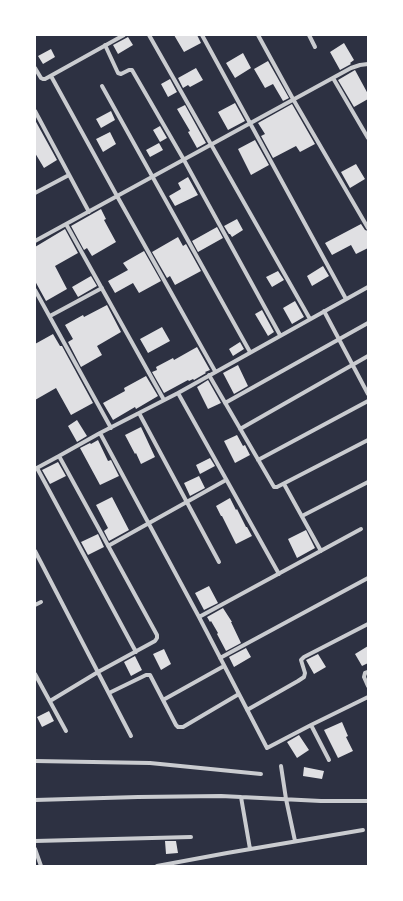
<!DOCTYPE html>
<html>
<head>
<meta charset="utf-8">
<style>
  body { margin:0 }
  #map { position:relative; width:403px; height:901px; overflow:hidden; background:#2d3142; font-family:Quicksand,sans-serif }
  canvas { display:block }
  .frame { position:absolute; inset:0; border:36px solid #fff; pointer-events:none }
</style>
</head>
<body>
<div id="map">
<canvas width="403" height="901"></canvas>
<div class="frame"></div>
</div>
<script>
const ctx = document.querySelector('canvas').getContext('2d');
ctx.lineJoin = 'round';
function fillPath(path, color) { ctx.fillStyle = color; ctx.fill(path, 'evenodd'); }
const poly = rows => new Path2D(rows.map(r => 'M' + r).join(''));
function trace(path, color, width, dash) { ctx.strokeStyle = color; ctx.lineWidth = width; ctx.lineCap = dash ? 'butt' : 'round'; ctx.setLineDash(dash || []); ctx.stroke(path); }
fillPath(poly([
  [174,35,197,35,201,43,184,52],
  [128,37,133,45,118,54,113,45],
  [344,43,354,60,350,63,351,64,340,70,330,52],
  [51,49,55,57,43,64,38,56],
  [243,53,251,68,235,78,226,63],
  [268,61,289,98,283,101,273,84,265,88,254,69],
  [196,68,203,80,190,87,188,85,183,88,178,78],
  [355,70,368,94,368,99,354,107,338,80],
  [170,79,177,92,168,97,161,84],
  [235,103,245,121,228,130,218,112],
  [292,104,315,144,300,152,296,146,273,158,261,136,265,134,258,123],
  [185,105,206,143,197,148,188,132,190,131,177,109],
  [111,111,115,120,101,128,96,119],
  [35,120,57,160,44,168,35,153],
  [160,126,167,138,160,142,153,130],
  [110,132,116,144,103,152,96,139],
  [255,140,269,165,251,175,238,149],
  [159,143,163,150,150,157,146,150],
  [356,164,365,179,350,188,341,172],
  [188,177,198,195,175,206,169,196,181,189,178,183],
  [101,209,106,219,104,220,116,242,92,256,87,248,84,250,71,226],
  [237,219,243,230,232,237,230,234,229,234,224,226],
  [361,224,365,230,368,231,368,248,356,254,351,245,332,255,325,243],
  [217,227,223,238,198,252,192,241],
  [65,229,78,253,55,266,67,289,46,301,35,281,35,247],
  [178,237,183,246,186,244,201,271,175,285,170,276,167,278,152,252],
  [144,251,161,281,139,293,133,283,115,293,108,281,128,270,123,263],
  [323,266,329,276,312,286,307,276],
  [278,271,284,280,272,287,266,277],
  [91,276,97,286,78,297,72,287],
  [295,301,304,317,292,324,283,308],
  [107,305,121,332,97,346,102,355,81,367,68,342,73,339,65,325,83,315,84,317],
  [262,310,274,332,268,336,255,314],
  [162,327,170,341,148,353,140,339],
  [53,334,60,346,62,346,93,403,71,415,56,388,35,400,35,344],
  [240,342,244,349,233,356,229,349],
  [197,347,210,370,205,372,206,373,194,380,193,379,189,381,188,380,164,393,152,372,157,370,156,367,173,358,174,360],
  [238,365,248,386,234,394,223,373],
  [146,376,158,396,136,409,135,407,113,420,103,403,125,391,124,388],
  [208,380,221,403,208,409,197,387],
  [77,420,87,436,77,442,68,426],
  [141,427,155,457,141,464,136,453,135,454,125,435],
  [237,435,243,446,245,445,250,455,235,463,224,441],
  [98,440,108,461,111,460,119,476,100,485,80,448,90,443,91,444],
  [210,458,215,466,200,474,196,465],
  [58,462,66,476,50,484,42,470],
  [199,476,205,488,190,496,184,483],
  [112,497,129,530,109,541,104,531,108,528,96,505],
  [230,498,236,510,237,509,246,527,247,527,252,536,236,544,222,516,221,516,216,506],
  [306,530,315,548,297,558,288,539],
  [98,534,104,547,88,555,81,542],
  [209,586,218,603,204,610,195,593],
  [223,608,232,622,231,622,241,643,226,651,217,634,218,633,211,621,210,622,207,617],
  [368,646,368,663,362,666,355,654],
  [246,648,251,657,234,667,229,657],
  [164,649,171,664,161,670,153,654],
  [318,654,326,667,314,674,306,660],
  [135,656,142,670,131,676,124,662],
  [49,711,54,721,42,727,37,717],
  [342,722,348,736,346,737,353,751,338,758,324,730],
  [299,735,309,750,297,758,287,742],
  [304,767,324,771,322,779,303,776],
  [165,841,176,841,178,853,166,854]
]), '#e0e0e3');
trace(poly([
  [149,35,310,319],
  [202,35,346,299],
  [258,35,293,99,368,228],
  [309,35,315,47],
  [105,45,118,73,121,74,129,70,132,70,184,160,280,335],
  [35,68,41,78,43,79,45,79,124,35],
  [51,76,117,196,215,371],
  [333,78,368,138],
  [102,86,250,352],
  [35,111,89,212],
  [35,193,69,175],
  [66,224,164,400],
  [35,241,351,68,360,65,368,64],
  [35,290,111,428],
  [324,311,368,394],
  [50,316,102,288],
  [209,375,274,487,277,487,368,440],
  [178,393,279,574],
  [225,403,368,323],
  [139,413,219,562],
  [240,429,368,356],
  [100,433,199,617,267,748,311,725,368,697],
  [258,460,368,401],
  [37,468,136,652],
  [35,469,59,456,100,433,178,393,368,287],
  [284,484,321,551],
  [302,516,368,482],
  [108,546,226,480],
  [35,551,131,736],
  [35,605,41,602],
  [199,617,361,529],
  [220,658,368,578],
  [368,672,365,673,364,677,368,686],
  [35,674,66,731],
  [109,693,146,675,150,675,176,725,178,727,183,727,239,694],
  [163,700,224,666],
  [50,701,98,672,155,641,157,638,157,635,59,456],
  [247,710,298,681,304,677,305,673,301,660,304,657,368,624],
  [311,725,329,760],
  [35,761,150,763,261,774],
  [281,766,286,799,295,841],
  [241,797,250,849],
  [35,800,138,797,221,796,321,801,368,801],
  [35,841,191,837],
  [35,849,41,866],
  [157,866,227,853,363,830]
]), '#caccd0', 4);
</script>
</body>
</html>
